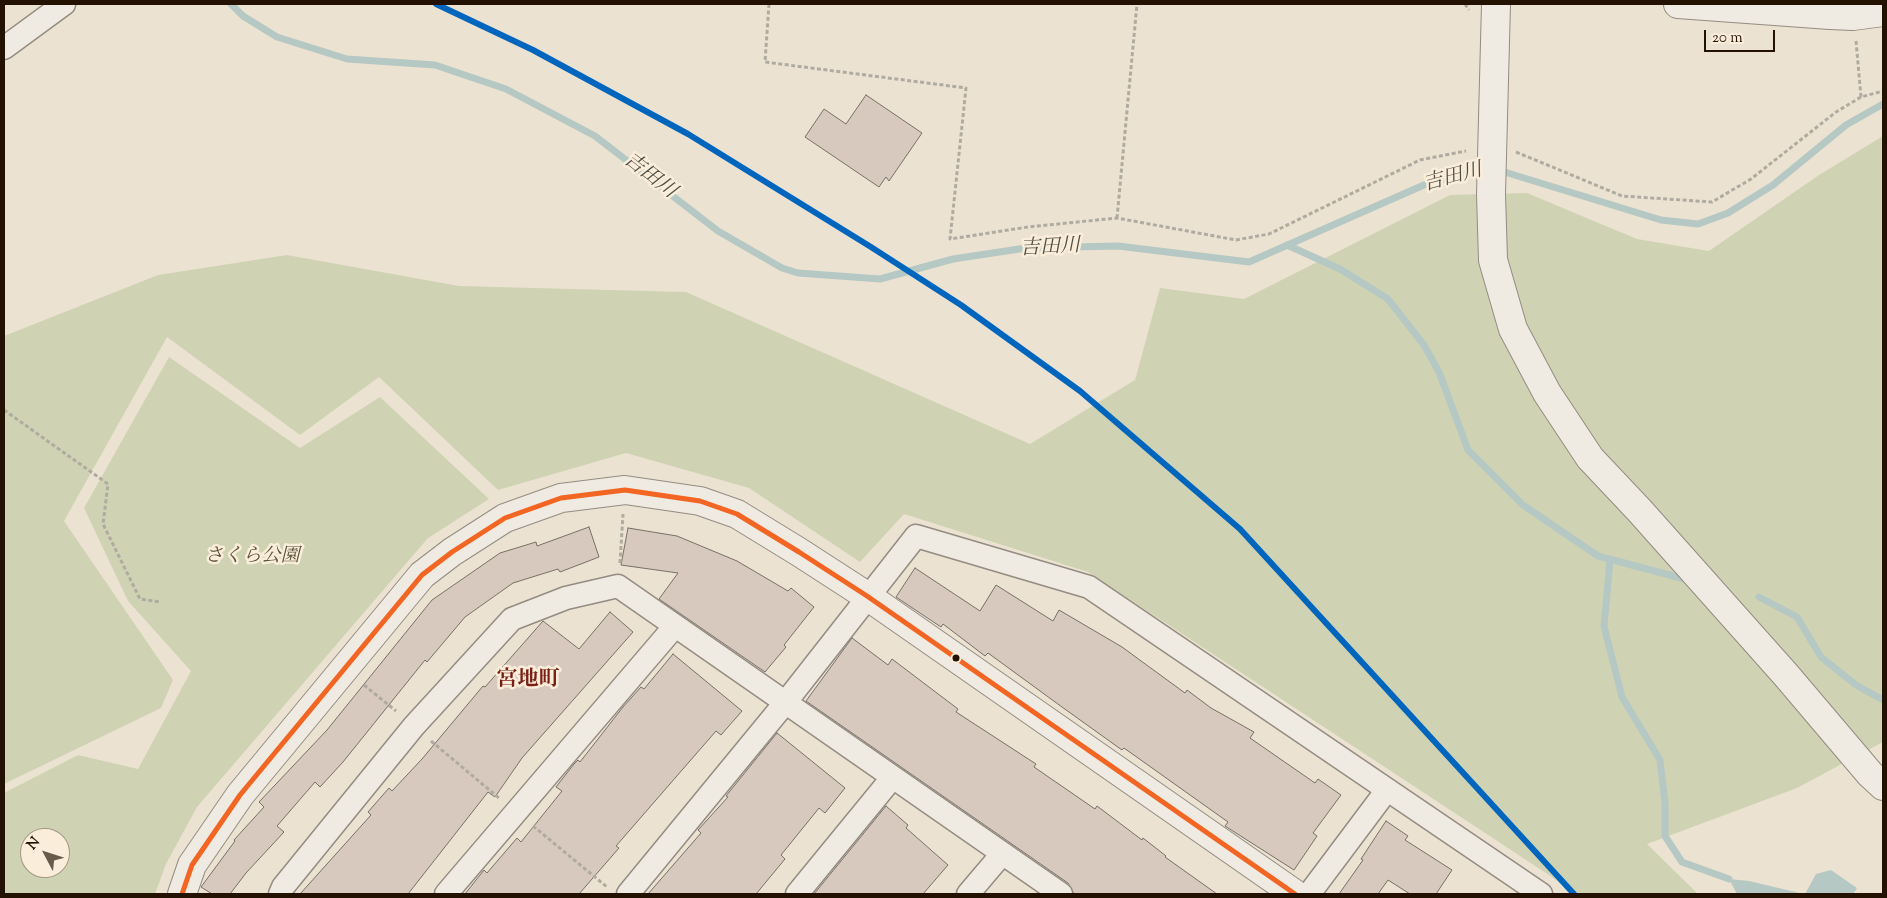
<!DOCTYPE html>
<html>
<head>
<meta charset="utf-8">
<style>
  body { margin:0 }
  #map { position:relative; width:1887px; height:898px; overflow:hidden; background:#ece2d2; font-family:"Sorts Mill Goudy",serif }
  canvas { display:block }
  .frame { position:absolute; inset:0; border:5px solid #231202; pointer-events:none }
  .north { position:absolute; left:20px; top:828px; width:50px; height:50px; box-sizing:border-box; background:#faeedb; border:1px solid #a49684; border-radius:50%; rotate:310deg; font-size:14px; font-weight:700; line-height:20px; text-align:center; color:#231202 }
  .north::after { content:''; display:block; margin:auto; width:18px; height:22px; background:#695b4b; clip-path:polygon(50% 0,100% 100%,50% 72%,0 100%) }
  .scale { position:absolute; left:1704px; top:30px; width:71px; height:22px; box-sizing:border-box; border:2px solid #231202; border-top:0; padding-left:6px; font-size:15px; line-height:18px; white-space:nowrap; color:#231202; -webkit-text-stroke:4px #faeedb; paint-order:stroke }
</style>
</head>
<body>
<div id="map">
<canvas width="1887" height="898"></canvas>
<div class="frame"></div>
<div class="north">N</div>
<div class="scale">20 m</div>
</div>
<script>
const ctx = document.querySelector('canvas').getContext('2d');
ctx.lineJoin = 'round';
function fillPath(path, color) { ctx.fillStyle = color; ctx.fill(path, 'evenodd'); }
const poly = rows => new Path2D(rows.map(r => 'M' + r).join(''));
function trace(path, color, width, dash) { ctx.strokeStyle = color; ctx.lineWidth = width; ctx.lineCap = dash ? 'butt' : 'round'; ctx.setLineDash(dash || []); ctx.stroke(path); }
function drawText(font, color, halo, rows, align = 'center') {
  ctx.font = font + ' "Sorts Mill Goudy","Noto Serif JP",serif'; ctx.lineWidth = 5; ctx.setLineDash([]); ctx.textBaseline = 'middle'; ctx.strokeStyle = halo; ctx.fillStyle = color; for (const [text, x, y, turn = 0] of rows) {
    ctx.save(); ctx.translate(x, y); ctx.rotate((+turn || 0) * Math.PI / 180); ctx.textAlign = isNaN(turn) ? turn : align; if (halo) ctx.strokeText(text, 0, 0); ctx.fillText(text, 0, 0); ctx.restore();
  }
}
fillPath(poly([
  [1883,136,1883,742,1797,788,1647,844,1698,894,1575,894,1549,875,1088,572,904,514,860,562,749,488,626,453,498,490,379,377,300,435,167,337,64,521,173,680,161,708,4,784,4,336,158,275,287,255,459,286,686,292,1030,444,1135,380,1160,288,1244,299,1450,195,1527,193,1637,239,1709,251,1819,175],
  [169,357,300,448,380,397,489,499,428,538,197,807,166,864,155,894,4,894,4,793,78,755,138,769,191,671,128,601,84,508],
  [30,838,60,838,60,868,30,868]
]), '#cfd3b3');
fillPath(poly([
  [1831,870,1857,888,1853,894,1805,894,1816,874],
  [1729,879,1749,881,1804,894,1737,894]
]), '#b6c8c4');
trace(poly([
  [231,4,243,16,277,37,347,59,435,65,506,89,595,136,718,231,782,268,798,273,880,279,953,259,1026,248,1118,246,1249,262,1433,181,1485,170],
  [1498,170,1661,220,1698,224,1728,213,1773,185,1846,125,1883,104],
  [1287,245,1340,269,1388,299,1424,345,1439,372,1468,450,1523,505,1598,556,1688,580],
  [1610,560,1604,626,1622,697,1660,760,1665,803,1665,836,1682,862,1729,879],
  [1759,597,1797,617,1821,657,1856,685,1883,700]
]), '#b6c8c4', 7);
const building = poly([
  [866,95,922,133,889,181,886,177,879,187,805,137,824,109,846,124,866,95],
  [589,527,599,557,560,572,558,569,513,583,465,617,427,662,425,660,343,762,320,787,315,782,277,826,284,832,246,873,230,894,212,894,201,887,235,841,234,840,264,807,259,802,327,730,432,600,500,553,536,542,537,546,589,527],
  [628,528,677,536,737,561,788,591,791,588,814,607,784,645,786,647,765,672,659,599,678,573,621,565,628,528],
  [915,568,980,611,996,585,1053,621,1059,610,1122,647,1185,693,1187,690,1211,708,1254,732,1250,738,1315,783,1318,779,1341,795,1313,833,1317,836,1294,870,1225,826,1228,822,1124,748,1122,750,1062,707,988,653,985,656,943,624,941,627,896,597,915,568],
  [610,612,633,632,522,758,495,797,488,792,408,894,300,894,371,815,368,812,389,788,392,791,422,759,483,686,485,687,543,621,579,649,610,612],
  [852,638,888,665,892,659,958,709,956,712,1036,764,1034,767,1095,809,1097,806,1142,840,1143,838,1166,856,1165,857,1217,894,1074,894,1068,883,806,701,852,638],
  [673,654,742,711,721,735,716,731,616,846,619,848,579,894,465,894,484,870,487,873,517,838,521,842,562,791,556,787,574,764,578,760,580,762,623,707,641,687,644,689,673,654],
  [777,733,845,788,825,813,819,808,781,855,785,859,756,894,648,894,701,833,698,830,728,797,726,796,777,733],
  [886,806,908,825,906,828,948,865,923,894,814,894,886,806],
  [1386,821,1408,836,1405,840,1452,870,1436,894,1410,894,1388,880,1378,894,1339,894,1363,860,1361,859,1386,821]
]);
fillPath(building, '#d8c9be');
trace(building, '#777066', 1);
const minor = poly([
  [4,48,64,4],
  [280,894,283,887,414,726,512,619,566,598,618,586,1061,894],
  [446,894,675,626],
  [628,894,785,703,916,536,1089,587,1541,894],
  [797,894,892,778],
  [968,894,1002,854],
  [1309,894,1387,790]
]);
const tertiary = poly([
  [1496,4,1491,194,1493,260,1513,329,1547,393,1590,458,1640,511,1786,675,1870,774,1883,786],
  [1678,4,1830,15,1853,16,1883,12],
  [182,894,192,865,240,795,422,575,452,552,505,518,561,498,625,490,700,501,737,514,799,552,867,596,1295,894]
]);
trace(minor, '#948c82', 25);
trace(tertiary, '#948c82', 30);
trace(poly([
  [769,4,765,62,966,88,950,239,1028,227,1117,218,1236,240,1269,234,1420,160,1466,151],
  [1465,4,1469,10],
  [1856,41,1861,97],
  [1516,152,1622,196,1712,202,1751,179,1836,112,1861,97,1883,91],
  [1117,218,1137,4],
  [4,410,108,484,103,524,140,599,160,602],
  [620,563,623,514],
  [364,685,396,711],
  [431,741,499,798],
  [533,826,607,887]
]), '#b0aba1', 3, [4, 2.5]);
trace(minor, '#efeae2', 22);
trace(tertiary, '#efeae2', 28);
trace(poly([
  [182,894,192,865,240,795,422,575,452,552,505,518,561,498,625,490,700,501,737,514,799,552,867,596,1295,894]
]), '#f26522', 5);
trace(poly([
  [436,4,533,50,688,134,871,247,961,305,1080,391,1240,529,1574,894]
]), '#0065bd', 6);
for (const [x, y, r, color] of [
  [956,658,4.5,"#231202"]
]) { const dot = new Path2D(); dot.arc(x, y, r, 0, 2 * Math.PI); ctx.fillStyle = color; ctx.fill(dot); trace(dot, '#faeedb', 2); }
drawText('italic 19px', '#575137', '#faeedb', [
  ["さくら公園",252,558]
]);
drawText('italic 20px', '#4e4e44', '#faeedb', [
  ["吉田川",649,177,38],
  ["吉田川",1453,179,-15],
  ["吉田川",1050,249,-3]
]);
drawText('bold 21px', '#7a1f14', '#faeedb', [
  ["宮地町",528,681]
]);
</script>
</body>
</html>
